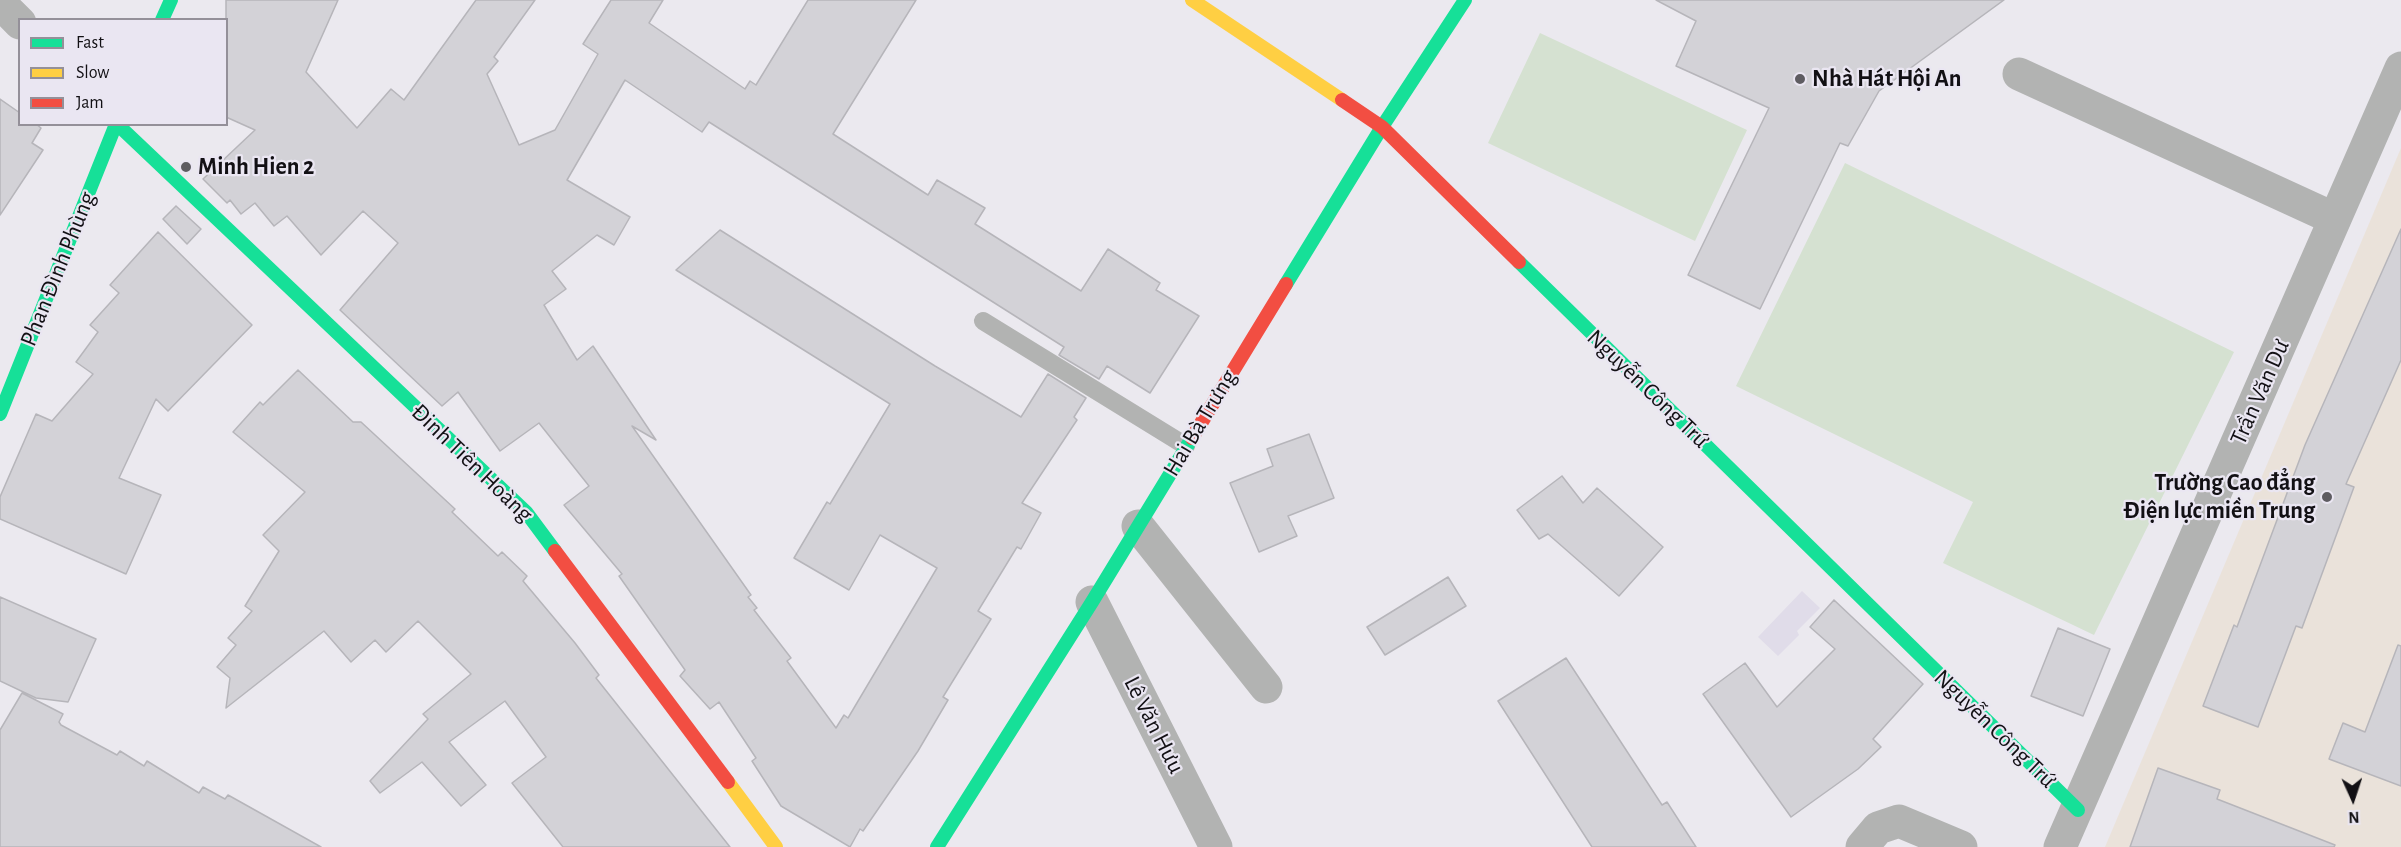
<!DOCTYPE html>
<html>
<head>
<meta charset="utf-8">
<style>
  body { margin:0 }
  #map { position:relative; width:2401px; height:847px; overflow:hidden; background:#ebe9ef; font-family:"Alegreya Sans",sans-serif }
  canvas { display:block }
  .legend { position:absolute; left:18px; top:18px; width:210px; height:108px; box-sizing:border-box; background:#eae6f2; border:2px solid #949099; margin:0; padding:8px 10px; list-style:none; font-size:18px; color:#121014 }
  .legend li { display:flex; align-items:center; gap:12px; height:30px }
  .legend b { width:30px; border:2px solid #949099 }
  .north { position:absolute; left:2323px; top:769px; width:60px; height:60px; -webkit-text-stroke:4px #eae6f2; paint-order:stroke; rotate:177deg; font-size:16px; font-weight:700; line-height:24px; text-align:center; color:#121014 }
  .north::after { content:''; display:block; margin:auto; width:21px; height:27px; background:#121014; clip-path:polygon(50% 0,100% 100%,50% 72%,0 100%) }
</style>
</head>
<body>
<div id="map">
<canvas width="2401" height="847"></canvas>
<ul class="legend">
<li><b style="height:8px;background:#16e098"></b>Fast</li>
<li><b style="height:8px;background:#ffcf43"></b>Slow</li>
<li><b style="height:8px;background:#f24e42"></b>Jam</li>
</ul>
<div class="north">N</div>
</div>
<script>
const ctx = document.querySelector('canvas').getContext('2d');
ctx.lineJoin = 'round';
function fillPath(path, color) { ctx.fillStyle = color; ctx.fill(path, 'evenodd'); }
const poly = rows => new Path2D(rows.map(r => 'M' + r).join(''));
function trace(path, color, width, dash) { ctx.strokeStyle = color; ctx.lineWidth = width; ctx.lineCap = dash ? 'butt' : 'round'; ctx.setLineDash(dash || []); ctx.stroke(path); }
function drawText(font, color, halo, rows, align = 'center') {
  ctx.font = font + ' "Alegreya Sans",sans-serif'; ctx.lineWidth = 4.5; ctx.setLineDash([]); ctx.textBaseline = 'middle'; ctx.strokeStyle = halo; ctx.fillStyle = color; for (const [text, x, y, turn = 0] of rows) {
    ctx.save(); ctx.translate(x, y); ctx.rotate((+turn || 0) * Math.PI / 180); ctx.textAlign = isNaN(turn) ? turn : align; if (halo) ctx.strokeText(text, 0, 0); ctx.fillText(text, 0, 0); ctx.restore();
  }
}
fillPath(poly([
  [1802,591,1820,608,1797,631,1799,635,1778,656,1758,637]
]), '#e0dce9');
fillPath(poly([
  [2401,148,2401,847,2105,847]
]), '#eae2da');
fillPath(poly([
  [1540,33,1747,130,1695,241,1488,143],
  [1845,163,2234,352,2094,635,1943,563,1973,502,1736,386]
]), '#d5e1d1');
const building = poly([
  [226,0,338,0,306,72,357,128,391,89,404,100,476,0,535,0,494,57,498,61,487,74,519,145,555,130,598,54,583,44,611,0,663,0,649,23,745,89,750,81,756,85,808,0,916,0,833,134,928,195,937,180,985,208,975,224,1081,291,1108,249,1160,283,1156,290,1199,316,1150,393,1107,366,1099,379,1059,355,1064,347,709,122,702,132,625,80,567,180,630,217,614,245,597,235,552,271,566,289,544,305,577,360,593,346,656,440,632,426,751,595,748,597,757,608,754,610,791,658,787,661,836,728,844,715,848,718,937,568,880,535,849,590,794,558,827,502,830,504,890,404,676,270,720,230,935,366,1021,417,1048,374,1086,398,1074,417,1077,420,1022,503,1041,513,1021,549,1017,547,978,611,991,619,943,697,948,700,918,751,863,831,860,829,850,847,781,806,752,761,756,758,719,702,710,709,680,676,685,670,619,576,622,574,564,505,589,486,539,423,500,451,458,392,442,406,340,310,398,243,363,211,321,255,287,216,274,226,255,203,241,214,230,200,227,203,203,179,255,130,226,117,226,0],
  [1656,0,2004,0,1879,91,1848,146,1840,143,1760,309,1688,275,1769,108,1676,66,1696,21,1656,0],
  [0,99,20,113,20,124,36,124,41,128,32,143,43,150,0,215,0,99],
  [176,206,201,229,187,244,163,219,176,206],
  [2401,229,2401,360,2346,484,2354,487,2302,628,2296,626,2258,727,2203,706,2234,625,2237,627,2305,445,2401,229],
  [158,232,252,325,168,411,156,399,119,478,161,495,126,574,0,519,0,497,36,414,52,421,93,374,76,362,98,332,90,325,119,293,110,285,158,232],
  [298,370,353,422,361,422,455,509,452,512,498,556,502,552,527,576,523,581,575,643,599,675,596,678,730,847,563,847,512,783,546,757,505,701,449,742,486,785,461,806,422,762,380,793,370,781,428,719,423,714,471,674,418,621,386,652,375,640,351,662,324,631,226,708,230,678,217,667,236,645,228,638,252,611,245,606,279,551,263,535,305,492,233,432,260,402,263,405,298,370],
  [1309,434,1334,498,1288,516,1297,536,1259,552,1230,483,1273,466,1267,449,1309,434],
  [1562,476,1583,503,1597,488,1663,547,1619,596,1548,534,1539,539,1517,510,1562,476],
  [1448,577,1466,606,1385,655,1367,627,1448,577],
  [0,597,96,639,68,702,36,698,0,681,0,597],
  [1834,600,1923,684,1873,739,1881,747,1858,769,1791,817,1703,694,1745,663,1777,707,1835,649,1810,627,1834,600],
  [2058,628,2110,649,2083,716,2031,696,2058,628],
  [2398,645,2401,646,2401,786,2329,759,2343,723,2365,732,2398,645],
  [1566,658,1662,805,1667,802,1696,847,1592,847,1498,701,1566,658],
  [22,693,63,714,59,722,61,725,117,755,120,751,144,766,147,761,199,793,203,787,225,799,228,795,321,847,0,847,0,730,22,693],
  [2158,768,2220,790,2217,799,2335,845,2334,847,2130,847,2158,768]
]);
fillPath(building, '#d3d2d7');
trace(building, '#b6b5ba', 1.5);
trace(poly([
  [983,321,1186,446]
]), '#b2b3b2', 18);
trace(poly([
  [0,3,20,23],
  [2019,74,2335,219],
  [1138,526,1266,687],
  [1092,602,1216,847],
  [1862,847,1878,828,1899,821,1961,847],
  [2060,847,2401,68]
]), '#b2b3b2', 33);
trace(poly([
  [162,20,171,0],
  [117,124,526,512,555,551],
  [1519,262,2078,810],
  [1286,284,1382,127,1465,0],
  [0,414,116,124],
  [937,847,1092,602,1192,438]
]), '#16e098', 14);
trace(poly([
  [1192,0,1342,100],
  [728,782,776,847]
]), '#ffcf43', 14);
trace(poly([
  [1342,100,1382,127,1519,262],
  [1192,438,1286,284],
  [555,551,728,782]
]), '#f24e42', 14);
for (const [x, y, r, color] of [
  [1800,79,6,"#5e5c61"],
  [186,167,6,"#5e5c61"],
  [2327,497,6,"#5e5c61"]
]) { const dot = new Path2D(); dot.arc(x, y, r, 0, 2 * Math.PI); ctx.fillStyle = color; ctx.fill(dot); trace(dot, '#eae6f2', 2); }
drawText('bold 24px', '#121014', '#eae6f2', [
  ["Nhà Hát Hội An",1812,79],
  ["Minh Hien 2",198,167],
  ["Trường Cao đẳng",2315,483,"right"],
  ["Điện lực miền Trung",2315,511,"right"]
], 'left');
drawText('24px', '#121014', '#eae6f2', [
  ["Phan Đình Phùng",58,269,-68],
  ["Nguyễn Công Trứ",1648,389,44],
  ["Trần Văn Dư",2260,392,-66],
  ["Hai Bà Trưng",1200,423,-59],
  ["Đinh Tiên Hoàng",472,463,44],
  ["Lê Văn Hưu",1154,725,63],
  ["Nguyễn Công Trứ",1995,729,44]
]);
</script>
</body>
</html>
